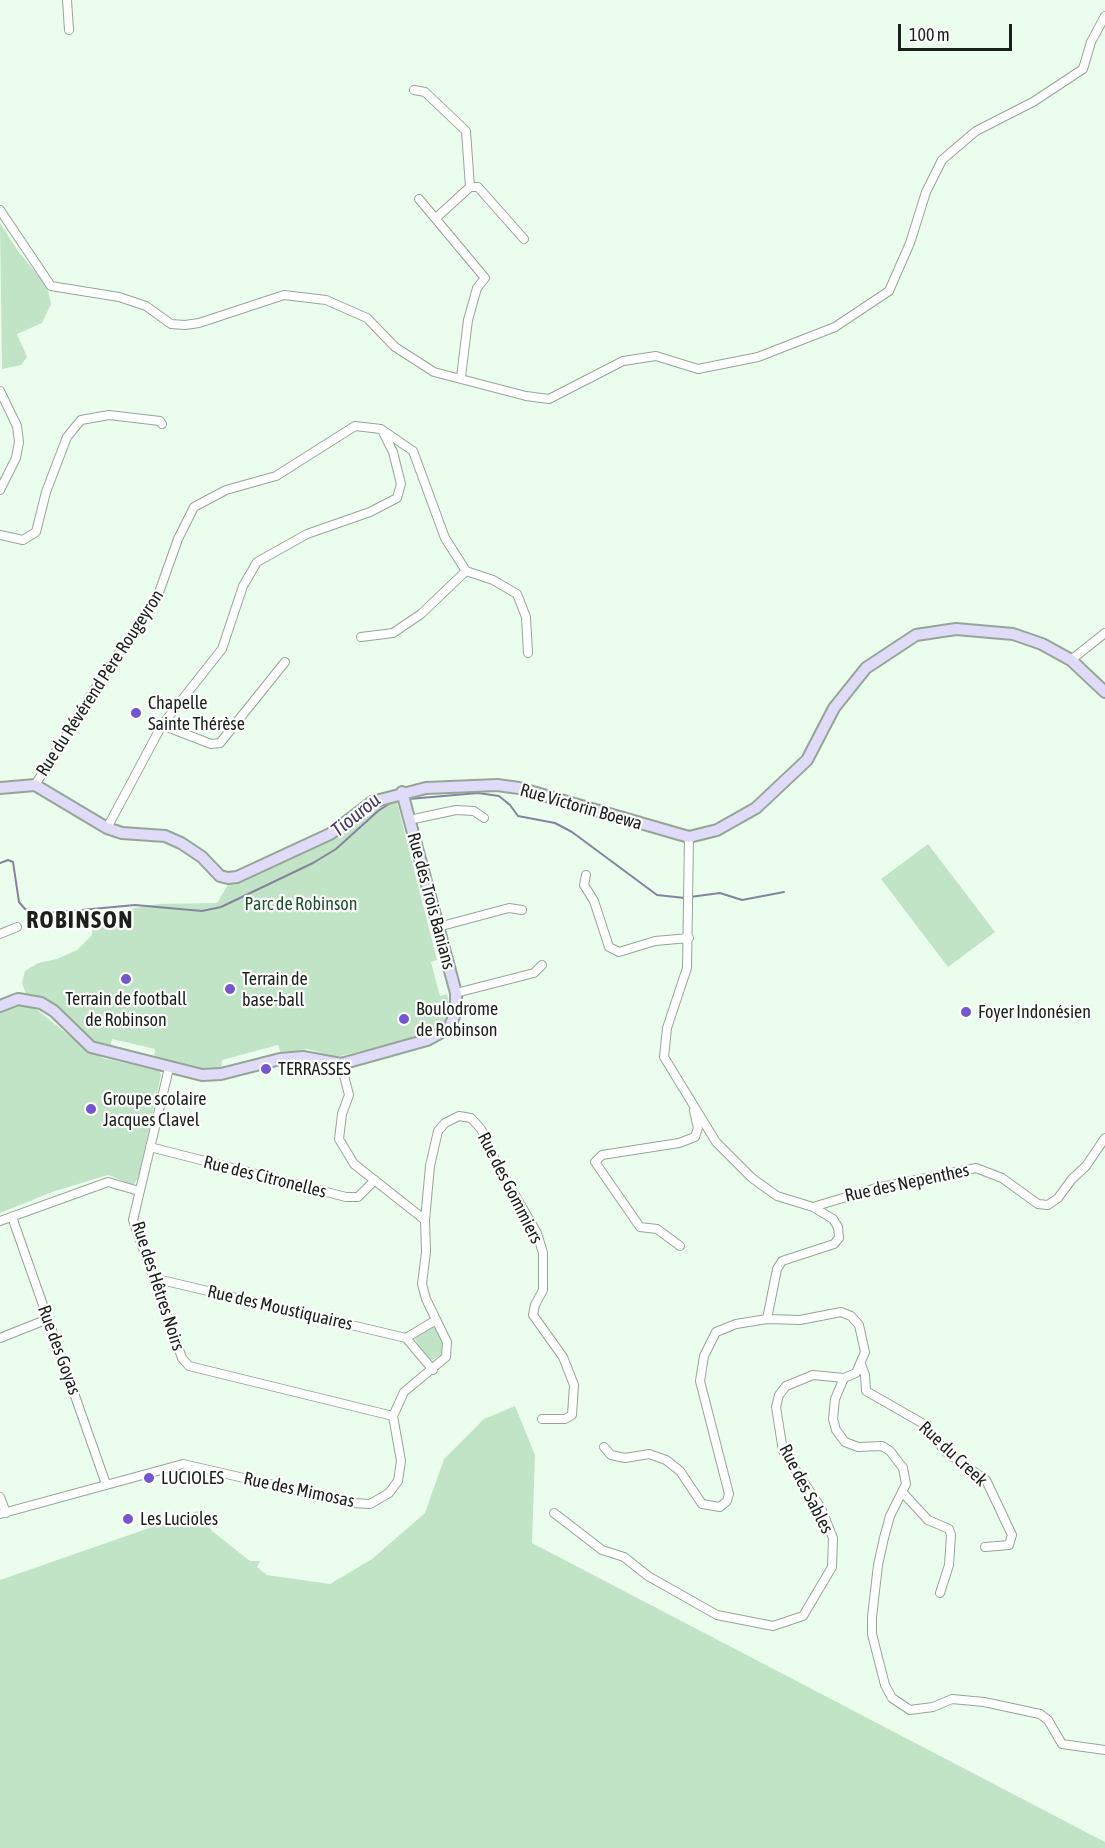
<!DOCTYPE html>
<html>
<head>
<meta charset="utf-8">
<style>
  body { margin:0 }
  #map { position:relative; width:1105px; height:1848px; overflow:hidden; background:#ebfeee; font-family:"Asap Condensed",sans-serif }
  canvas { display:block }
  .scale { position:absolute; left:898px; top:24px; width:114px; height:27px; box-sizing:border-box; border:3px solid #1a211b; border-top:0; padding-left:8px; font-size:18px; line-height:21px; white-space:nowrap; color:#1a211b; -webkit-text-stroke:4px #fff; paint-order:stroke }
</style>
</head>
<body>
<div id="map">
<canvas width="1105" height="1848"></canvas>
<div class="scale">100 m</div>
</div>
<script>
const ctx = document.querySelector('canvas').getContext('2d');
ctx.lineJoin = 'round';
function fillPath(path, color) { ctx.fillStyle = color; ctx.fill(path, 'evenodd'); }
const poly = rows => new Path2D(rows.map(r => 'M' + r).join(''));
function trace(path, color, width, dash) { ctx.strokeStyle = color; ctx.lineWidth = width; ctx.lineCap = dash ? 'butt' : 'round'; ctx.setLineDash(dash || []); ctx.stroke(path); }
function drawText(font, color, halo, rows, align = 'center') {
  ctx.font = font + ' "Asap Condensed",sans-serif'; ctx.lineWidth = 4.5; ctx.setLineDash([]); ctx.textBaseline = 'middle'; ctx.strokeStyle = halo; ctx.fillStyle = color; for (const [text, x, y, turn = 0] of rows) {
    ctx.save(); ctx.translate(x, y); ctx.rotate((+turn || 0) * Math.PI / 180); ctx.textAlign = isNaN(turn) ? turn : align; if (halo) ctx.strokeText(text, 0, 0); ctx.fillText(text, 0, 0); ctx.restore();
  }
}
fillPath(poly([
  [0,223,18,251,47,286,51,304,42,323,17,334,27,357,21,365,2,369],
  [396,798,437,960,431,962,440,996,447,994,450,1008,448,1020,437,1032,337,1057,307,1049,281,1054,278,1045,222,1060,221,1070,208,1072,154,1059,155,1049,112,1039,110,1049,91,1042,26,994,22,983,25,971,38,963,57,959,77,950,92,935,93,919,101,914,158,904,217,903,229,883,321,843,370,815,382,803],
  [928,844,995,932,948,967,881,879],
  [22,1005,36,1009,86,1049,103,1058,159,1071,161,1075,138,1179,133,1185,108,1175,52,1192,0,1213,0,1010],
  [431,1327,438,1328,445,1341,442,1355,431,1360,423,1353,414,1337],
  [515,1406,535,1455,532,1543,1105,1842,1105,1848,0,1848,0,1580,198,1511,212,1531,250,1561,260,1561,257,1567,267,1575,330,1584,372,1559,425,1513,444,1459,484,1419]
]), '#c2e4c6');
trace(poly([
  [409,799,478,793,499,796,510,805,518,816,555,823,572,832,657,895,685,898],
  [0,863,8,860,13,862,19,902,25,909,38,914,135,905,202,911,221,907,313,863,336,849,378,811,392,802,400,801],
  [690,897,720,893,742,900,784,892]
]), '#84849f', 2);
const street = poly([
  [67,0,69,30],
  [414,90,425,92,466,131,470,187],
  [419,199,485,278,477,288,468,320,461,377],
  [0,210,51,286,119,297,146,306,171,324,185,325,199,323,284,295,326,300,367,318,395,347,434,372,526,396,549,399,623,361,656,356,698,369,758,357,835,327,889,291,910,243,926,192,942,160,976,131,1033,102,1083,69,1091,42,1105,16],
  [436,218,470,187,478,187,524,239],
  [0,391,17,426,19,442,16,458,0,490],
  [0,535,23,540,36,532,46,492,67,437,81,420,109,415,160,421,162,424],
  [361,637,393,633,421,614,466,571],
  [1071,660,1105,633],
  [162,725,211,744,220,743,285,662],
  [35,785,105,673,157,598,178,539,194,507,226,490,276,476,355,426,381,429,413,451,445,538,466,571,493,580,517,594,526,617,528,653],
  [409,820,456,810,474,811,484,818],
  [107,828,162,725,222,649,243,586,257,562,307,534,370,512,397,498,401,484,393,452,382,430],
  [689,837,687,968,667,1028,664,1057,716,1142,752,1178,777,1196,813,1207,833,1219,838,1227,839,1238,834,1244,782,1261,777,1269,767,1319,800,1320,841,1312,851,1316,859,1325,865,1352,856,1373,844,1378,835,1399,833,1419,836,1430,845,1442,858,1447,882,1446,890,1451,903,1468,906,1484,890,1516,884,1538,878,1565,872,1617,872,1634,885,1685,892,1698,910,1710,933,1707,952,1699,984,1702,1040,1714,1048,1720,1062,1744,1105,1750],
  [586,875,584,885,594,901,609,947,619,952,655,941,689,938],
  [438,927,509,908,522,910],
  [0,934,17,927],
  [456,993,534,973,542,965],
  [169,1068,133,1220,182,1358,189,1366,393,1416],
  [150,1147,346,1197,358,1197,375,1180],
  [813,1207,876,1188,976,1168,1002,1178,1038,1204,1048,1205,1058,1198,1072,1179,1086,1166,1105,1138],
  [12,1217,106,1484],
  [425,1220,430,1166,438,1131,445,1123,459,1116,471,1118,481,1129,497,1164,537,1233,543,1253,543,1290,535,1305,533,1315,563,1357,574,1385,572,1415,565,1419,542,1419],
  [0,1221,108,1182,139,1191],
  [680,1246,657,1229,640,1227,595,1162,602,1155,679,1143,695,1137,698,1128,694,1111],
  [153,1278,406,1338,433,1370],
  [0,1338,48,1319],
  [406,1338,436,1320],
  [861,1364,865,1375,866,1391,922,1423,946,1452,986,1480,1012,1535,1009,1545,985,1547],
  [604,1447,611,1455,625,1458,649,1454,666,1460,680,1471,702,1504,720,1507,727,1501,729,1494,700,1381,704,1356,716,1332,736,1324,767,1319],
  [904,1494,928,1520,949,1529,951,1535,949,1565,940,1593],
  [0,1497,6,1513],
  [554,1513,602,1550,624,1557,648,1576,717,1615,773,1626,803,1616,832,1567,833,1538,821,1508,783,1451,776,1407,779,1395,786,1386,813,1375,844,1378],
  [0,1514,183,1464,352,1503,370,1504,389,1493,398,1481,401,1461,393,1416,404,1392,446,1357,447,1342,426,1299,422,1284,426,1252,425,1220,354,1164,339,1139,342,1114,349,1095,341,1064]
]);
const secondary = poly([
  [0,788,35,785,107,828,122,833,165,836,181,843,202,857,220,876,228,878,237,877,330,834,372,802,426,788,497,785,519,788,689,837,717,830,756,808,807,760,834,708,866,668,916,635,956,629,1013,634,1042,644,1071,660,1105,692],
  [0,1006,18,999,41,1003,54,1011,91,1047,202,1075,221,1074,280,1059,303,1057,341,1064,427,1040,449,1028,456,1012,456,993,402,792]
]);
trace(street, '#95a697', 10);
trace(secondary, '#95a697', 14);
trace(street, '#fff', 8);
trace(secondary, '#e0dbf9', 10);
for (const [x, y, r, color] of [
  [136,713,6,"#7257d1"],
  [126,979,6,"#7257d1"],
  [230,989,6,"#7257d1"],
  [966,1012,6,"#7257d1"],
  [404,1019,6,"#7257d1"],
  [266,1069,6,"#7257d1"],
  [91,1109,6,"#7257d1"],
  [149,1478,6,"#7257d1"],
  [128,1519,6,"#7257d1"]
]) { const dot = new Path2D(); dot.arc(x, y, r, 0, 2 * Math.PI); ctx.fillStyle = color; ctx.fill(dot); trace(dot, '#fff', 2); }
drawText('18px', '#1a211b', '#fff', [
  ["Rue du Révérend Père Rougeyron",100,683,-57],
  ["Rue Victorin Boewa",581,807,16],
  ["Rue des Trois Banians",431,901,75],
  ["Rue des Citronelles",265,1177,14],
  ["Rue des Nepenthes",907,1183,-12],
  ["Rue des Gommiers",510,1188,63],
  ["Rue des Hêtres Noirs",158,1286,72],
  ["Rue des Moustiquaires",280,1308,13],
  ["Rue des Goyas",59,1350,70],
  ["Rue du Creek",953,1454,43],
  ["Rue des Sables",806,1489,63],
  ["Rue des Mimosas",299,1490,12]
]);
drawText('18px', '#1a211b', '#fff', [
  ["Chapelle",148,703],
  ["Sainte Thérèse",148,724],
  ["Terrain de",242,979],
  ["base-ball",242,1000],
  ["Terrain de football",126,999,"center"],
  ["de Robinson",126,1020,"center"],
  ["Boulodrome",416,1009],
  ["de Robinson",416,1030],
  ["Foyer Indonésien",978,1012],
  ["TERRASSES",278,1069],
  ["Groupe scolaire",103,1099],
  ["Jacques Clavel",103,1120],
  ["LUCIOLES",161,1478],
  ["Les Lucioles",140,1519]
], 'left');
drawText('18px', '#1d5229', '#fff', [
  ["Parc de Robinson",301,904]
]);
drawText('italic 20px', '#433a6f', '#fff', [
  ["Tiourou",356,815,-39]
]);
ctx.letterSpacing = '1.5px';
drawText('bold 24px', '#1a211b', '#fff', [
  ["ROBINSON",80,920]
]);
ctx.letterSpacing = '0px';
</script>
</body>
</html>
